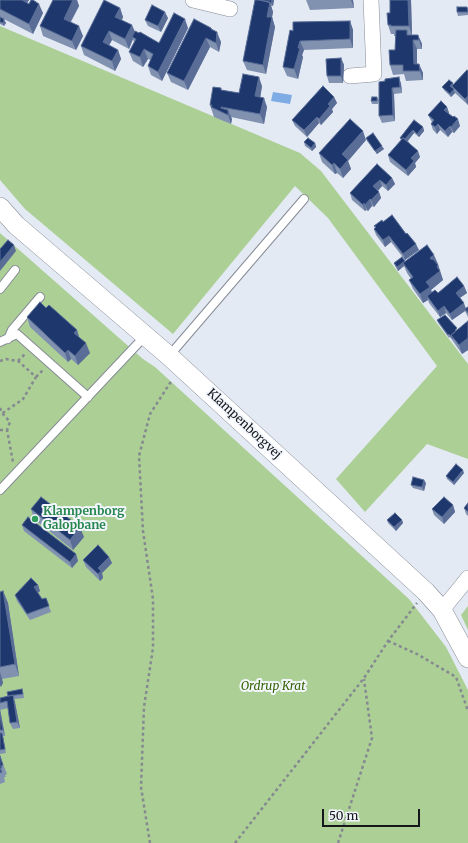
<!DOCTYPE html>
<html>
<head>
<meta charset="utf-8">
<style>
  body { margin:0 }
  #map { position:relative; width:468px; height:843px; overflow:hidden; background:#e4eaf4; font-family:Merriweather,serif }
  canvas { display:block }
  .scale { position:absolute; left:322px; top:809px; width:98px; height:18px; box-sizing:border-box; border:2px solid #15171a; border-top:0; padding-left:5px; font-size:12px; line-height:14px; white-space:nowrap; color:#15171a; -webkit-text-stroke:3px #f3f7fd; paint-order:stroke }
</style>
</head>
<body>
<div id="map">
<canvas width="468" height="843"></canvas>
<div class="scale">50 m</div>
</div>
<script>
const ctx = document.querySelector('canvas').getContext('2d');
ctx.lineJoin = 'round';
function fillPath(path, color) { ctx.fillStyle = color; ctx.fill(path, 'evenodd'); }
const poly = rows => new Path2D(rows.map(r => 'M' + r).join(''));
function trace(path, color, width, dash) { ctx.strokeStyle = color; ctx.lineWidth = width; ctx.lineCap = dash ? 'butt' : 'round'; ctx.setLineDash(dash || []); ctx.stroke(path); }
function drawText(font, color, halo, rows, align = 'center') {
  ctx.font = font + ' Merriweather,serif'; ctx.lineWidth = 4; ctx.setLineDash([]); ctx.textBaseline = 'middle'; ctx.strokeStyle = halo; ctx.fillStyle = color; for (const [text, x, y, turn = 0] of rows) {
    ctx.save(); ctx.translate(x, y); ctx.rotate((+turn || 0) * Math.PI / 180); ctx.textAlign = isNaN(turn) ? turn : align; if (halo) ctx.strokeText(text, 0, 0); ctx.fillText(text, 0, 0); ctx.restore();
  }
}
fillPath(poly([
  [0,26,300,153,321,171,468,364,468,459,427,444,365,512,336,479,437,366,328,218,295,186,173,334,25,209,0,180],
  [0,233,143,359,155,367,409,599,446,647,468,690,468,843,0,843],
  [468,606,468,630,461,615]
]), '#accf96');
fillPath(poly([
  [273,92,292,95,290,104,271,101]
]), '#7eabe4');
const service = poly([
  [0,289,15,270],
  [8,339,12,330,40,297],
  [0,342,17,334,88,397],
  [169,356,304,199],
  [0,490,145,336]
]);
const minor = poly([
  [193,0,230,9],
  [350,76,374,74,371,0],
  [442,610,468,578]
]);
const tertiary = poly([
  [0,207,16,225,169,356,426,592,442,610,468,658]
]);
trace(service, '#868b95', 10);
trace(minor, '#868b95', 16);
trace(tertiary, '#868b95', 20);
trace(poly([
  [0,361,6,359,18,361,36,377,23,399,0,415],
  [18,361,26,353],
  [36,377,43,370],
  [0,408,2,413,10,422,7,430],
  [0,430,7,430,13,462],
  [388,641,417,654,456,677,468,711],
  [150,843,141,787,144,707,153,648,153,599,143,531,139,456,150,414,172,380],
  [235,843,364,678,388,641,417,603],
  [338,843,372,738,364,679]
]), '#858990', 2.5, [3, 3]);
trace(service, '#fff', 8);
trace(minor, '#fff', 15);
trace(tertiary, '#fff', 19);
fillPath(poly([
  [0,0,29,0,27,3,43,13,33,34,0,17],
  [53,0,77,0,79,6,71,22,83,36,76,50,43,36,40,26],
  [260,0,274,0,273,6,271,6,273,12,272,17,275,27,266,74,247,70,243,61],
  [306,0,357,0,353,0,354,8,310,10],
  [390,0,411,0,412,35,418,35,422,44,422,49,417,49,417,64,419,64,423,73,423,80,406,81,404,74,393,75,390,65,395,50,395,36,394,36,394,34,391,34,388,25,390,13],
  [120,8,123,17,122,20,135,32,159,43,188,28,162,81,151,75,148,66,151,60,148,59,143,67,133,61,129,52,134,42,133,39,129,49,112,40,109,45,118,50,121,59,115,71,84,55,81,46],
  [468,8,468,15,458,16,457,12],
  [0,17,6,23,4,26,0,24],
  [168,18,161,32,148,26,145,20],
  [350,21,353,30,353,48,304,50,302,55,303,57,298,79,287,76,283,67,293,31],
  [211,28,212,30,221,42,219,52,210,47,188,90,171,82,167,73],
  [341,58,344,65,343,83,329,83,327,76],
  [467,70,468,105,455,93,453,87,452,88,454,89,455,93,451,97,444,90,442,87,454,85],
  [399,77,401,84,402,93,394,94,395,121,382,123,379,116,385,81],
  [262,86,260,97,267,107,264,124,231,117,232,119,231,124,214,117,210,105,222,90,239,93],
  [334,97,337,103,332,109,333,112,321,125,319,123,307,137,295,126,292,120],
  [377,97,379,100,378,104,372,104,371,101],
  [447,107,449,113,449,114,460,126,454,133,452,132,448,137,440,130,437,134,433,130,431,124,432,122,428,115],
  [414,120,423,127,424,131,419,137,414,133,408,141,420,157,415,163,416,167,408,176,390,162,388,155,401,140,400,138],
  [366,138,384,149,377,154,367,141],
  [366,140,348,161,351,169,343,178,337,173,335,174,322,162,319,153],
  [304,142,315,143,316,147,312,151,305,146],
  [377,164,392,178,395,184,388,191,382,186,378,191,379,192,381,198,374,207,372,206,368,211,366,210,365,211,352,200,350,193],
  [383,222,419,250,405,260,391,242,385,247,376,235,374,229,375,228,374,226],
  [405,262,438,264,443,280,431,290,432,292,438,293,464,286,467,293,460,298,466,308,468,307,468,317,465,311,452,320,446,313,440,317,429,303,428,300,423,303,413,289,409,280,411,279,407,273,404,266,398,271,395,266,394,263],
  [27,317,77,330,79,337,90,353,78,365,71,359,68,362,30,327],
  [437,320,458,330,468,321,468,350,462,354,450,337,449,338,439,324],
  [464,473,454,485,447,479,446,476],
  [426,483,424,491,413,488,411,485],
  [468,503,468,516,466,514,464,508],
  [453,505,455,512,444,524,434,515,432,509],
  [31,509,84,537,73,550,34,519],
  [387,520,402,520,403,523,396,531,388,523],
  [22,525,76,554,78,561,72,568,24,531],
  [109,557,112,563,102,573,103,578,100,581,86,567,83,560],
  [38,585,40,591,38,593,42,599,46,598,51,612,30,620,17,601,15,595],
  [3,591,8,603,19,676,2,679,3,683,0,687,0,592],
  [23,692,24,698,14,699,20,728,13,729,10,723,8,708,0,710,5,736,3,736,6,753,0,754,0,698],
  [0,756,7,774,5,775,6,777,4,777,5,782,0,784]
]), '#8191b0');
fillPath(poly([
  [21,0,29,0,24,9],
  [73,0,77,0,79,6,67,28,64,19],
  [272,0,274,0,273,6,271,3],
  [351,0,353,0,354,8],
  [408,0,411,0,412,35,409,26],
  [270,2,273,12,271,22,272,17,275,27,266,74,263,65,267,17],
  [39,4,43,13,33,34,29,24],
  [120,8,123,17,119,26,115,17],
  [165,12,168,18,161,32,158,26],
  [4,19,6,23,4,26,3,23],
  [185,19,188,28,162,81,158,72],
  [350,21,353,30,353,48,350,39],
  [132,25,136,34,132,37,133,39,129,49,125,39],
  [79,26,83,36,76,50,72,41],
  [109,31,112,40,106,51,103,42],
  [217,32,221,42,219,52,216,43],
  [418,35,422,44,422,49,419,40],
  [206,38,210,47,188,90,184,81],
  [413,40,417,49,417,71,414,64],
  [300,41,304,50,302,55,303,57,298,79,294,69],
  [144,49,148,59,143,67,140,57],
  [118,50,121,59,115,71,112,61],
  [341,58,344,65,343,83,341,76],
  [419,64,423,73,423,80,420,71],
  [259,77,262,86,259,106,255,96],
  [399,77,401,84,402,93,400,87],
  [453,83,454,86,452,86,453,87,451,89,450,86],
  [392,88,394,94,395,121,393,115],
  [454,89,455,93,451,97,450,94],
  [468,96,468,105,465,99],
  [334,97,337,103,332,109,333,112,321,125,319,119,328,104],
  [264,98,267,107,264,124,260,114],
  [447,107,449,113,446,116,444,110],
  [228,110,232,119,231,124,228,115],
  [317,117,319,123,307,137,304,130],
  [458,119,460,126,454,133,451,127],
  [438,124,440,130,437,134,435,127],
  [450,126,452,132,448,137,445,131],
  [423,127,424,131,419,137,417,134],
  [413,130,414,133,405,144,404,141],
  [363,131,366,140,348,161,351,169,343,178,340,169,342,154],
  [315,143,316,147,312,151,311,148],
  [382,146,384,149,377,154,375,151],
  [418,151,420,157,415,163,416,167,408,176,406,170,411,158],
  [334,163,337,173,335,174,332,165],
  [392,178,395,184,388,191,386,185],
  [380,180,382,186,376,193,373,186],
  [379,192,381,198,374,207,371,200],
  [370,199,372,206,368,211,365,205],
  [364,203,366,210,365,211,363,205],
  [389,236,391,242,385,247,383,240],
  [416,244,419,250,405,260,403,254],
  [14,245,16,251,0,271,0,262],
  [434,255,438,264,434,267,430,258],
  [405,261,403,263,404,266,398,271,397,267],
  [438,265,443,280,431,290,433,296,427,296,428,300,423,303,420,294,426,282],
  [464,286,467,293,458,299,456,293],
  [464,303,466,310,465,309,465,311,452,320,450,314],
  [444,306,446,313,440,317,438,311],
  [77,330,80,340,74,333],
  [468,338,468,350,462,354,459,345],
  [86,343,90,353,78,365,75,356],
  [68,350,71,359,68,362,65,353],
  [463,470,464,473,454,485,453,482],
  [424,480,426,483,424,491,422,487],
  [453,505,455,512,444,524,442,517],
  [402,520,403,523,396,531,394,527],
  [80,527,84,537,73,550,70,540],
  [76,554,78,561,72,568,70,562],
  [109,557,112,563,102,573,103,578,100,581,98,574,98,568],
  [38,585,40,591,36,594,34,587],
  [3,591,8,603,19,676,15,664],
  [0,672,2,679,3,683,1,687,0,685],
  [13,695,15,702,20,728,17,722],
  [0,709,5,736,3,730,0,715]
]), '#596d96');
const building = poly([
  [0,0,22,0,29,4,31,0,33,0,39,4,29,24,0,9,0,0],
  [53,0,73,0,64,19,79,26,72,41,40,26,53,0],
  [104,0,120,8,115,17,132,25,125,39,109,31,103,42,118,50,112,61,81,46,104,0],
  [255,0,259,0,270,2,267,17,272,17,263,65,243,61,255,0],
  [260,0,272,0,271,3,260,0],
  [390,0,408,0,409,26,391,26,391,25,388,25,387,13,390,13,390,0],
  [152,5,165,12,158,26,145,20,152,5],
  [457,7,467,7,468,12,457,12,457,7],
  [174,13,185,19,158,72,148,66,153,54,144,49,140,57,129,52,136,39,132,37,135,31,139,33,140,32,159,43,174,13],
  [0,17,4,19,3,23,0,22,0,17],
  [194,19,211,28,211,29,217,32,216,43,206,38,184,81,167,73,194,19],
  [350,21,350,39,300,41,298,48,300,48,294,69,283,67,290,30,293,31,293,22,350,21],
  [396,30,407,30,407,35,418,35,419,40,413,40,414,64,419,64,420,71,403,71,403,65,390,65,389,50,395,50,396,30],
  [341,58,341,76,327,76,326,59,341,58],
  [467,70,468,71,468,96,465,99,452,86,467,70],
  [243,74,259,77,255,96,264,98,260,114,221,107,221,108,228,110,228,115,211,107,212,105,210,105,213,87,221,88,221,90,239,93,243,74],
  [399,77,400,87,392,88,393,115,379,116,379,82,385,81,385,79,399,77],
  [449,80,453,83,450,86,454,89,450,94,442,87,449,80],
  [323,86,334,97,328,104,330,106,319,119,317,117,304,130,292,120,323,86],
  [372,97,377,97,377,101,371,101,372,97],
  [441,101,447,107,444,110,453,117,454,116,458,119,451,127,450,126,445,131,438,124,435,127,431,124,434,120,428,115,441,101],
  [350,119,363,131,342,154,348,160,340,169,334,163,332,165,319,153,350,119],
  [414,120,423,127,417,134,413,130,405,139,403,138,402,139,400,138,414,120],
  [373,133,382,146,375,151,366,138,373,133],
  [308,138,315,143,311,148,304,142,308,138],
  [403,138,418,151,411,158,414,161,406,170,388,155,403,138],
  [377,164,392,178,386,185,380,180,373,186,379,192,371,200,370,199,365,205,364,203,363,205,350,193,377,164],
  [392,215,406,234,407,233,416,244,403,254,389,236,383,240,374,229,376,227,374,226,382,220,383,222,392,215],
  [8,240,14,245,0,262,0,249,8,240],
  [427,245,434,255,430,258,432,260,433,259,438,265,437,267,440,271,426,282,430,287,420,294,409,280,413,277,403,263,427,245],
  [402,257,405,261,397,267,394,263,402,257],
  [457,277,464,286,456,293,464,303,450,314,444,306,438,311,427,296,435,290,438,293,457,277],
  [40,302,46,308,49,305,77,330,74,333,86,343,75,356,68,350,65,353,27,317,40,302],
  [468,307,468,313,465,309,468,307],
  [445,315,457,328,455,330,456,331,451,335,453,339,449,334,448,335,437,320,445,315],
  [468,321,468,338,459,345,451,335,468,321],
  [456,464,463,470,453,482,446,476,456,464],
  [413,477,424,480,422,487,411,485,413,477],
  [41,497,80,527,70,540,31,509,41,497],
  [444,497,453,505,442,517,432,509,444,497],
  [468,503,468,512,464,508,468,503],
  [395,513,402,520,394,527,387,520,395,513],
  [28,517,76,554,70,562,22,525,28,517],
  [98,545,109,557,98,568,101,571,98,574,83,560,98,545],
  [31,578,38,585,34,587,42,599,46,598,49,606,27,614,15,595,31,578],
  [3,591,15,664,0,667,0,592,3,591],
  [22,689,23,694,8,696,7,692,22,689],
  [13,695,17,722,10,723,7,701,0,703,0,698,13,695],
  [0,715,3,730,0,730,0,715],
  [0,733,2,733,5,749,0,750,0,733],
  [0,756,3,765,1,766,2,768,0,768,2,772,0,773,0,756]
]);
fillPath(building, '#1e386d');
trace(building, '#596d96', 1);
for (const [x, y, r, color] of [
  [35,519,4,"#2e9e5b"]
]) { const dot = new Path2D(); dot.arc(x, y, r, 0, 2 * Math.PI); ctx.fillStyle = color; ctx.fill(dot); trace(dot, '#f3f7fd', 1.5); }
drawText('12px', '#15171a', '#f3f7fd', [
  ["Klampenborgvej",244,424,43]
]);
drawText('bold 12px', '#27864d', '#f3f7fd', [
  ["Klampenborg",43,512],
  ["Galopbane",43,526]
], 'left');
drawText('italic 12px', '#376506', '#f3f7fd', [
  ["Ordrup Krat",273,687]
]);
</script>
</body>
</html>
